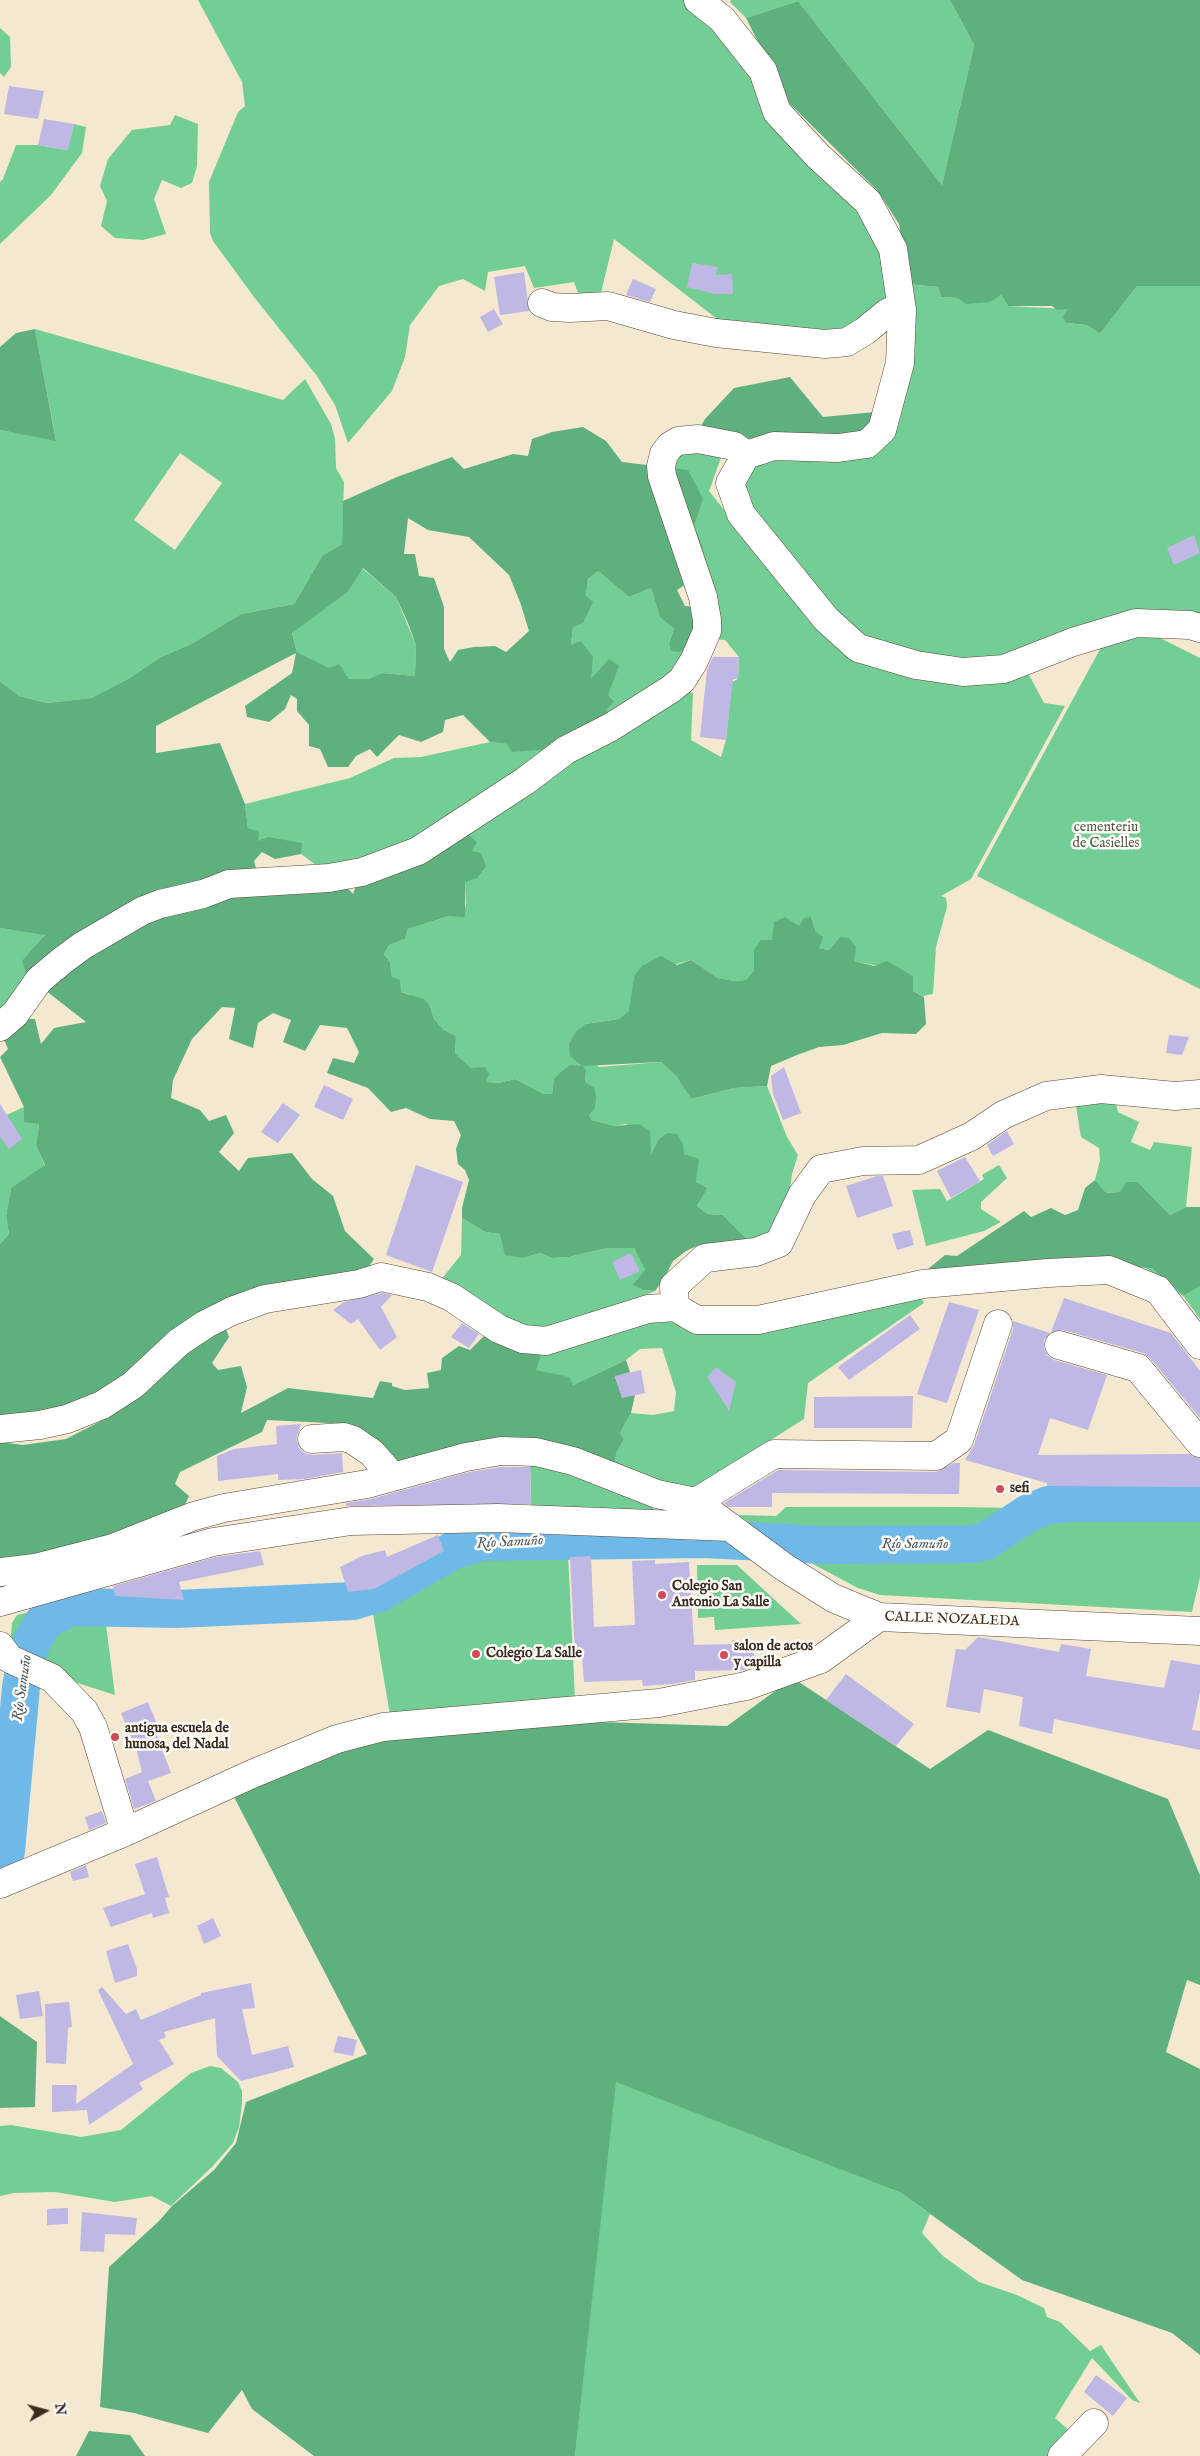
<!DOCTYPE html>
<html>
<head>
<meta charset="utf-8">
<style>
  body { margin:0 }
  #map { position:relative; width:1200px; height:2456px; overflow:hidden; background:#f4e8d0; font-family:"IM FELL English",serif }
  canvas { display:block }
  .north { position:absolute; left:20px; top:2386px; width:50px; height:50px; -webkit-text-stroke:4px #fdfcf7; paint-order:stroke; rotate:83deg; font-size:14px; font-weight:700; line-height:20px; text-align:center; color:#3b2a1e }
  .north::after { content:''; display:block; margin:auto; width:18px; height:22px; background:#3b2a1e; clip-path:polygon(50% 0,100% 100%,50% 72%,0 100%) }
</style>
</head>
<body>
<div id="map">
<canvas width="1200" height="2456"></canvas>
<div class="north">N</div>
</div>
<script>
const ctx = document.querySelector('canvas').getContext('2d');
ctx.lineJoin = 'round';
function fillPath(path, color) { ctx.fillStyle = color; ctx.fill(path, 'evenodd'); }
const poly = rows => new Path2D(rows.map(r => 'M' + r).join(''));
function trace(path, color, width, dash) { ctx.strokeStyle = color; ctx.lineWidth = width; ctx.lineCap = dash ? 'butt' : 'round'; ctx.setLineDash(dash || []); ctx.stroke(path); }
function drawText(font, color, halo, rows, align = 'center') {
  ctx.font = font + ' "IM FELL English",serif'; ctx.lineWidth = 5; ctx.setLineDash([]); ctx.textBaseline = 'middle'; ctx.strokeStyle = halo; ctx.fillStyle = color; for (const [text, x, y, turn = 0] of rows) {
    ctx.save(); ctx.translate(x, y); ctx.rotate((+turn || 0) * Math.PI / 180); ctx.textAlign = isNaN(turn) ? turn : align; if (halo) ctx.strokeText(text, 0, 0); ctx.fillText(text, 0, 0); ctx.restore();
  }
}
fillPath(poly([
  [198,0,686,0,706,16,859,204,886,250,892,303,853,332,730,329,614,239,600,297,581,301,574,282,534,288,525,266,488,272,485,291,463,279,439,286,410,325,405,357,392,391,348,443,335,405,317,376,254,297,213,241,210,233,209,182,238,112,245,106,242,82],
  [731,0,950,0,974,45,942,185,798,1,746,18,730,2],
  [0,28,10,37,11,67,4,77,0,73],
  [175,115,198,124,197,166,192,183,181,188,162,180,154,199,166,234,143,240,115,238,101,226,107,201,100,186,108,159,132,130,170,125],
  [74,124,86,127,82,153,51,195,0,244,0,182,3,179,16,145,38,145,67,150],
  [908,284,938,287,941,297,958,298,1001,295,1008,306,1068,309,1066,323,1087,325,1100,334,1137,286,1200,286,1200,617,1006,656,970,661,916,654,859,636,757,520,739,483,755,458,866,453],
  [35,329,283,400,305,379,331,424,335,439,336,468,344,482,342,544,322,556,294,604,241,614,191,644,159,658,128,679,91,698,47,703,19,696,0,681,0,430,56,440],
  [180,453,222,483,175,550,134,520],
  [683,447,722,455,709,491,783,583,849,655,862,664,946,683,989,685,1028,673,1044,703,1065,706,971,879,941,896,946,898,947,907,936,947,933,994,923,996,913,991,913,976,904,971,853,961,840,937,829,950,818,948,816,932,811,917,799,927,754,950,754,970,746,980,734,981,718,978,691,960,634,976,630,1011,619,1019,585,1024,576,1031,569,1043,599,1067,661,1062,676,1076,691,1099,734,1088,767,1086,787,1137,798,1155,792,1174,786,1217,759,1243,747,1239,723,1215,708,1214,697,1206,708,1188,696,1182,684,1154,666,1133,658,1140,651,1156,650,1147,626,1124,614,1126,592,1120,589,1115,585,1082,586,1071,554,1079,552,1094,544,1094,515,1079,499,1083,486,1082,455,1053,456,1036,444,1030,434,1019,430,1006,409,994,401,992,392,977,390,962,384,954,389,945,405,939,408,929,449,916,466,906,465,881,472,851,463,830,681,689,693,693,691,740,721,757,726,740,732,682,738,679,739,657,725,640,713,639,671,467],
  [362,568,396,597,416,645,415,676,382,673,368,679,349,679,297,652,292,632,348,592],
  [598,571,629,597,651,588,660,616,674,629,669,643,691,644,674,674,609,716,571,645,573,627,586,596,588,579],
  [1146,631,1200,658,1200,989,977,876,1105,640],
  [490,742,553,749,442,832,327,873,301,854,301,843,258,841,248,828,245,804,350,778,394,758,421,757],
  [0,928,45,934,27,976,0,1014],
  [1115,1099,1118,1112,1139,1122,1131,1142,1150,1150,1154,1142,1192,1147,1186,1207,1170,1215,1138,1182,1120,1192,1105,1193,1095,1180,1100,1160,1099,1148,1081,1137,1075,1100],
  [24,1107,39,1124,36,1146,45,1166,11,1188,6,1216,9,1234,0,1244,0,1118],
  [999,1165,1007,1178,981,1202,981,1209,1001,1222,984,1231,926,1246,912,1190,940,1189,947,1201,984,1179,982,1175],
  [462,1218,485,1232,500,1234,523,1258,540,1253,552,1258,569,1257,607,1248,634,1248,645,1270,644,1290,655,1291,580,1323,533,1332,439,1282,461,1255],
  [1200,1261,1200,1319,1184,1297,1139,1263],
  [921,1296,924,1303,808,1383,804,1419,700,1485,689,1489,614,1469,616,1454,624,1439,620,1433,631,1413,653,1415,674,1411,676,1392,662,1348,640,1349,626,1360,573,1385,535,1370,543,1349,650,1318,698,1326],
  [530,1459,653,1505,653,1510,647,1512,531,1506],
  [786,1507,954,1507,1020,1508,980,1542,778,1542,738,1515,776,1516],
  [1057,1509,1200,1510,1200,1577,1192,1612,880,1595,858,1588,796,1555,987,1559,1032,1518],
  [568,1553,575,1700,390,1715,372,1608,392,1601,479,1556],
  [697,1565,737,1565,801,1624,715,1630,714,1617,698,1618],
  [29,1612,46,1613,57,1625,83,1613,97,1613,105,1617,115,1695,65,1679,10,1646,12,1623,17,1615],
  [210,2066,221,2068,238,2082,242,2091,242,2104,239,2127,233,2143,212,2167,171,2206,152,2196,115,2202,55,2192,14,2193,0,2196,0,2126,11,2125,81,2137,121,2130,191,2073],
  [615,2081,901,2193,930,2214,922,2233,943,2256,979,2282,1017,2295,1044,2308,1047,2317,1060,2322,1090,2351,1101,2345,1140,2403,1132,2400,1092,2358,1055,2418,1072,2433,1055,2456,575,2456]
]), '#73ce95');
fillPath(poly([
  [950,0,1200,0,1200,286,1137,286,1100,334,1087,325,1066,323,1063,317,1068,309,1057,310,1052,306,1008,306,1001,295,990,302,966,304,958,298,941,297,938,287,908,284,899,224,877,190,789,103,746,18,798,1,942,185,974,45],
  [35,329,56,441,0,430,0,347,16,333],
  [790,377,823,417,875,412,872,429,860,439,768,436,747,439,724,434,697,433,705,419,734,388],
  [583,427,606,441,622,462,688,470,703,499,694,526,703,548,704,561,688,583,677,590,685,606,698,607,691,644,680,652,671,651,669,643,674,629,660,617,651,588,629,597,598,571,588,579,586,596,593,602,583,623,573,627,571,645,581,641,593,657,591,679,609,659,619,666,608,695,614,702,607,709,609,716,553,749,512,752,507,744,490,742,463,715,445,720,443,732,421,742,399,735,377,757,370,749,356,756,348,767,328,767,320,749,309,746,309,725,297,711,297,699,291,695,285,709,269,722,247,717,245,706,292,673,296,653,156,726,156,753,220,743,245,804,248,828,259,832,258,841,268,837,302,843,301,854,275,859,262,852,254,861,256,868,244,874,344,884,353,894,359,876,463,830,477,842,472,851,481,853,486,866,477,878,465,882,465,917,449,916,408,929,405,939,389,945,384,954,390,962,392,977,400,980,401,992,424,999,430,1006,434,1019,444,1030,456,1036,455,1053,471,1068,485,1067,489,1074,486,1082,499,1083,515,1079,544,1094,552,1094,554,1079,560,1073,570,1065,582,1066,570,1056,569,1043,576,1031,585,1024,619,1019,629,1011,634,976,642,966,661,956,677,965,691,960,718,978,734,981,746,980,754,970,754,950,761,940,772,940,774,922,785,917,799,926,804,918,811,917,816,932,823,937,819,948,829,950,840,937,849,938,856,947,854,961,874,966,887,961,913,976,913,991,924,997,926,1024,916,1034,882,1033,843,1045,819,1047,797,1055,771,1066,767,1086,734,1088,691,1099,676,1076,661,1062,583,1066,586,1071,585,1082,594,1088,596,1097,595,1108,589,1115,592,1120,614,1126,639,1124,650,1131,651,1155,658,1140,666,1133,677,1134,683,1144,684,1154,699,1159,696,1182,708,1188,697,1206,708,1214,723,1215,747,1239,699,1245,686,1251,673,1261,665,1277,655,1291,644,1290,633,1285,645,1270,634,1248,607,1248,569,1257,552,1258,540,1253,523,1258,505,1255,500,1234,485,1232,462,1218,462,1208,469,1180,465,1170,458,1164,456,1149,461,1135,454,1121,430,1119,406,1108,391,1112,368,1088,327,1073,333,1058,354,1063,359,1052,347,1028,320,1025,305,1051,283,1042,291,1020,273,1013,258,1023,253,1048,229,1039,235,1008,222,1007,192,1039,173,1080,171,1098,200,1110,209,1121,226,1115,234,1133,219,1152,239,1171,248,1158,292,1153,312,1179,333,1196,345,1231,374,1259,366,1271,291,1281,277,1285,121,1386,0,1428,0,1244,9,1234,6,1216,11,1188,45,1165,36,1146,39,1124,24,1122,24,1107,0,1057,8,1049,3,1037,21,1019,35,1019,41,1044,54,1028,86,1022,27,976,22,961,45,935,0,928,0,681,19,696,47,703,91,698,128,679,159,658,191,644,241,614,294,604,322,556,342,544,343,501,397,477,452,457,464,469,513,454,528,456,532,439,552,432],
  [408,518,428,530,469,537,509,575,520,602,529,631,506,652,495,646,474,647,458,650,450,662,444,649,444,607,434,578,419,576,415,554,404,554],
  [363,568,396,597,408,623,416,645,415,676,382,673,368,679,349,679,339,664,329,668,297,652,292,633,348,592],
  [1095,1180,1106,1193,1120,1192,1126,1182,1138,1182,1170,1215,1186,1207,1200,1207,1200,1286,1184,1295,1152,1268,1081,1265,930,1276,928,1269,945,1255,957,1256,1024,1211,1031,1217,1051,1208,1065,1215,1078,1210,1085,1188],
  [224,1324,229,1337,212,1363,218,1370,241,1366,247,1387,241,1413,288,1388,373,1398,380,1381,392,1383,392,1386,405,1390,429,1388,427,1373,441,1370,442,1358,459,1346,470,1350,487,1333,537,1343,541,1355,536,1370,569,1377,573,1385,626,1360,630,1372,615,1377,622,1397,635,1395,631,1413,620,1433,624,1439,616,1454,614,1469,547,1443,392,1466,355,1434,349,1424,267,1420,262,1432,180,1472,175,1484,189,1496,179,1518,0,1564,0,1442,23,1445,66,1439,99,1422,125,1405,163,1369],
  [793,1678,930,1769,988,1730,1168,1799,1200,1875,1200,1985,1187,1980,1166,2052,1200,2069,1200,2355,1172,2333,1022,2280,901,2193,616,2082,575,2456,314,2456,252,2409,242,2390,208,2433,134,2413,100,2407,109,2267,159,2221,172,2206,214,2170,236,2143,246,2102,367,2054,233,1795,360,1740,532,1720,727,1726],
  [0,2016,37,2042,35,2107,0,2108],
  [89,2431,130,2435,145,2456,76,2456]
]), '#5eb17e');
trace(poly([
  [0,1861,6,1851,21,1687,29,1647,45,1620,71,1607,176,1609,353,1601,379,1593,452,1551,481,1542,704,1539,825,1545,973,1544,986,1541,1027,1514,1048,1505,1070,1503,1200,1503]
]), '#6eb9e7', 38);
fillPath(poly([
  [9,86,44,91,38,119,4,114],
  [44,119,74,124,68,150,38,145],
  [692,263,718,267,716,275,732,274,733,294,715,294,687,287],
  [524,272,529,311,500,315,494,277],
  [633,279,656,289,650,302,626,295],
  [494,309,503,324,488,332,480,317],
  [1194,535,1200,553,1174,565,1167,548],
  [713,657,739,657,738,679,733,679,726,740,700,737,707,670],
  [1169,1035,1189,1037,1182,1055,1166,1053],
  [784,1067,801,1113,783,1120,773,1094,771,1076],
  [324,1085,353,1099,343,1120,314,1107],
  [283,1103,300,1115,278,1143,261,1132],
  [0,1104,22,1139,9,1149,0,1137],
  [1007,1131,1014,1144,993,1156,987,1145],
  [965,1157,980,1181,951,1198,937,1171],
  [416,1165,463,1182,432,1272,386,1255],
  [877,1176,883,1176,893,1206,857,1218,846,1186],
  [910,1230,914,1245,897,1250,892,1234],
  [631,1253,640,1271,620,1280,612,1262],
  [382,1293,392,1295,381,1307,397,1337,380,1350,358,1319,351,1324,333,1310,344,1302],
  [1064,1298,1171,1333,1200,1371,1200,1418,1150,1358,1143,1353,1063,1330,1051,1332],
  [949,1302,979,1310,947,1403,917,1394],
  [910,1315,920,1329,849,1380,838,1367],
  [1013,1321,1050,1333,1044,1340,1044,1348,1047,1355,1054,1360,1107,1375,1088,1430,1050,1418,1038,1455,1190,1454,1200,1458,1200,1487,1047,1486,1047,1483,965,1460,974,1445,1013,1329],
  [462,1323,479,1334,469,1348,451,1337],
  [716,1367,736,1382,729,1411,707,1377],
  [641,1370,645,1393,622,1398,615,1376],
  [913,1396,912,1428,814,1428,814,1397],
  [301,1424,296,1439,299,1448,305,1453,312,1455,342,1453,343,1472,305,1479,278,1480,278,1474,218,1481,217,1456,234,1449,277,1444,276,1426],
  [954,1463,960,1463,959,1494,772,1493,772,1507,728,1507,724,1503,778,1470,936,1472],
  [502,1467,530,1467,531,1504,346,1506,346,1503,371,1499,469,1472],
  [438,1535,444,1551,374,1589,348,1592,340,1567,362,1556,385,1550,387,1557],
  [260,1551,264,1565,179,1582,184,1600,115,1596,113,1586,216,1557],
  [591,1556,594,1627,635,1625,632,1561,655,1560,655,1564,689,1562,694,1645,732,1644,732,1640,748,1640,749,1646,754,1647,754,1664,748,1664,749,1668,745,1670,695,1671,695,1680,673,1684,643,1686,642,1680,584,1682,582,1655,575,1656,570,1557],
  [978,1637,1059,1652,1061,1644,1091,1649,1086,1676,1164,1688,1171,1660,1200,1665,1200,1692,1192,1730,1200,1731,1200,1750,1054,1719,1052,1734,1019,1726,1023,1697,984,1689,980,1713,946,1707,956,1649,965,1650],
  [846,1674,914,1724,896,1746,826,1700],
  [148,1702,158,1727,154,1728,171,1773,148,1781,156,1801,134,1809,125,1779,142,1772,136,1748,121,1713],
  [102,1811,106,1823,89,1830,85,1817],
  [157,1857,169,1897,165,1898,169,1913,153,1918,152,1913,111,1927,103,1908,145,1894,135,1864],
  [86,1865,89,1877,73,1881,70,1872],
  [213,1918,221,1936,204,1944,197,1926],
  [128,1944,137,1969,137,1976,115,1983,106,1951],
  [251,1983,255,2008,242,2009,252,2055,288,2046,294,2067,241,2081,217,2056,215,2018,164,2032,166,2037,159,2040,174,2064,139,2083,143,2089,89,2125,87,2110,52,2112,52,2085,77,2085,76,2104,133,2064,98,1990,102,1987,126,2014,136,2009,141,2020,201,1995,201,1993],
  [39,1991,43,2016,20,2019,16,1995],
  [69,2002,72,2027,68,2028,66,2064,46,2063,45,2004],
  [338,2036,357,2040,353,2056,333,2052],
  [68,2208,68,2224,47,2225,47,2209],
  [82,2212,137,2218,135,2235,105,2234,104,2252,80,2251],
  [1096,2375,1127,2398,1113,2416,1084,2392]
]), '#bfb7e4');
const minor = poly([
  [698,0,722,19,763,71,777,112,818,156,868,202,893,249,902,310,900,363,882,430,867,444,838,448,774,446,746,455,730,483,741,514,826,619,858,648,916,665,963,672,1004,669,1073,642,1136,623,1190,625,1200,628],
  [542,303,552,307,570,308,608,306,674,325,716,333,825,344,847,342,865,331,887,313,893,310,902,310],
  [0,1027,15,1014,39,980,63,960,82,946,142,911,160,904,203,894,229,884,329,878,362,872,418,851,525,781,566,750,611,727,671,689,682,680,694,661,707,631,707,620,703,597,662,476,661,466,664,454,670,446,678,441,698,439,734,446,746,455],
  [675,1307,674,1286,705,1258,756,1252,779,1243,802,1195,821,1169,863,1161,919,1160,972,1136,1003,1115,1046,1096,1101,1089,1175,1096,1200,1094],
  [675,1307,697,1320,758,1320,923,1284,1048,1273,1109,1270,1158,1290,1200,1345],
  [1059,1345,1138,1368,1200,1443],
  [0,1429,40,1425,67,1419,102,1405,133,1385,179,1342,206,1324,232,1311,265,1299,359,1284,381,1277,428,1287,451,1297,499,1329,523,1339,546,1341,648,1309,675,1307],
  [312,1439,344,1437,353,1440,372,1453,393,1477],
  [696,1502,774,1454,936,1456,959,1440,998,1324],
  [0,1572,35,1568,113,1548,194,1516,224,1508,367,1484,466,1457,501,1451,536,1452,573,1461,657,1494,696,1502,784,1567,833,1598,879,1617,1200,1631],
  [0,1602,213,1542,351,1521,498,1518,730,1527],
  [0,1646,10,1659,52,1678,84,1711,93,1727,125,1832],
  [0,1884,125,1832,252,1774,337,1739,383,1727,659,1703,746,1686,821,1659,879,1617],
  [1062,2456,1094,2423]
]);
trace(minor, '#574639', 29);
trace(minor, '#fff', 28);
for (const [x, y, r, color] of [
  [1000,1489,5,"#d1495b"],
  [662,1595,5,"#d1495b"],
  [476,1654,5,"#d1495b"],
  [724,1655,5,"#d1495b"],
  [115,1737,5,"#d1495b"]
]) { const dot = new Path2D(); dot.arc(x, y, r, 0, 2 * Math.PI); ctx.fillStyle = color; ctx.fill(dot); trace(dot, '#fdfcf7', 2); }
drawText('14px', '#4c5b42', '#fdfcf7', [
  ["cementeriu",1106,828],
  ["de Casielles",1106,844]
]);
drawText('bold 14px', '#3b2a1e', '#fdfcf7', [
  ["sefi",1010,1489],
  ["Colegio San",672,1587],
  ["Antonio La Salle",672,1603],
  ["salon de actos",734,1647],
  ["y capilla",734,1663],
  ["Colegio La Salle",486,1654],
  ["antigua escuela de",125,1729],
  ["hunosa, del Nadal",125,1745]
], 'left');
drawText('14px', '#3b2a1e', '#fdfcf7', [
  ["CALLE NOZALEDA",952,1620,2]
]);
drawText('italic 15px', '#4d5c64', '#fdfcf7', [
  ["Río Samuño",510,1543,-3],
  ["Río Samuño",915,1545],
  ["Río Samuño",23,1688,-82]
]);
</script>
</body>
</html>
